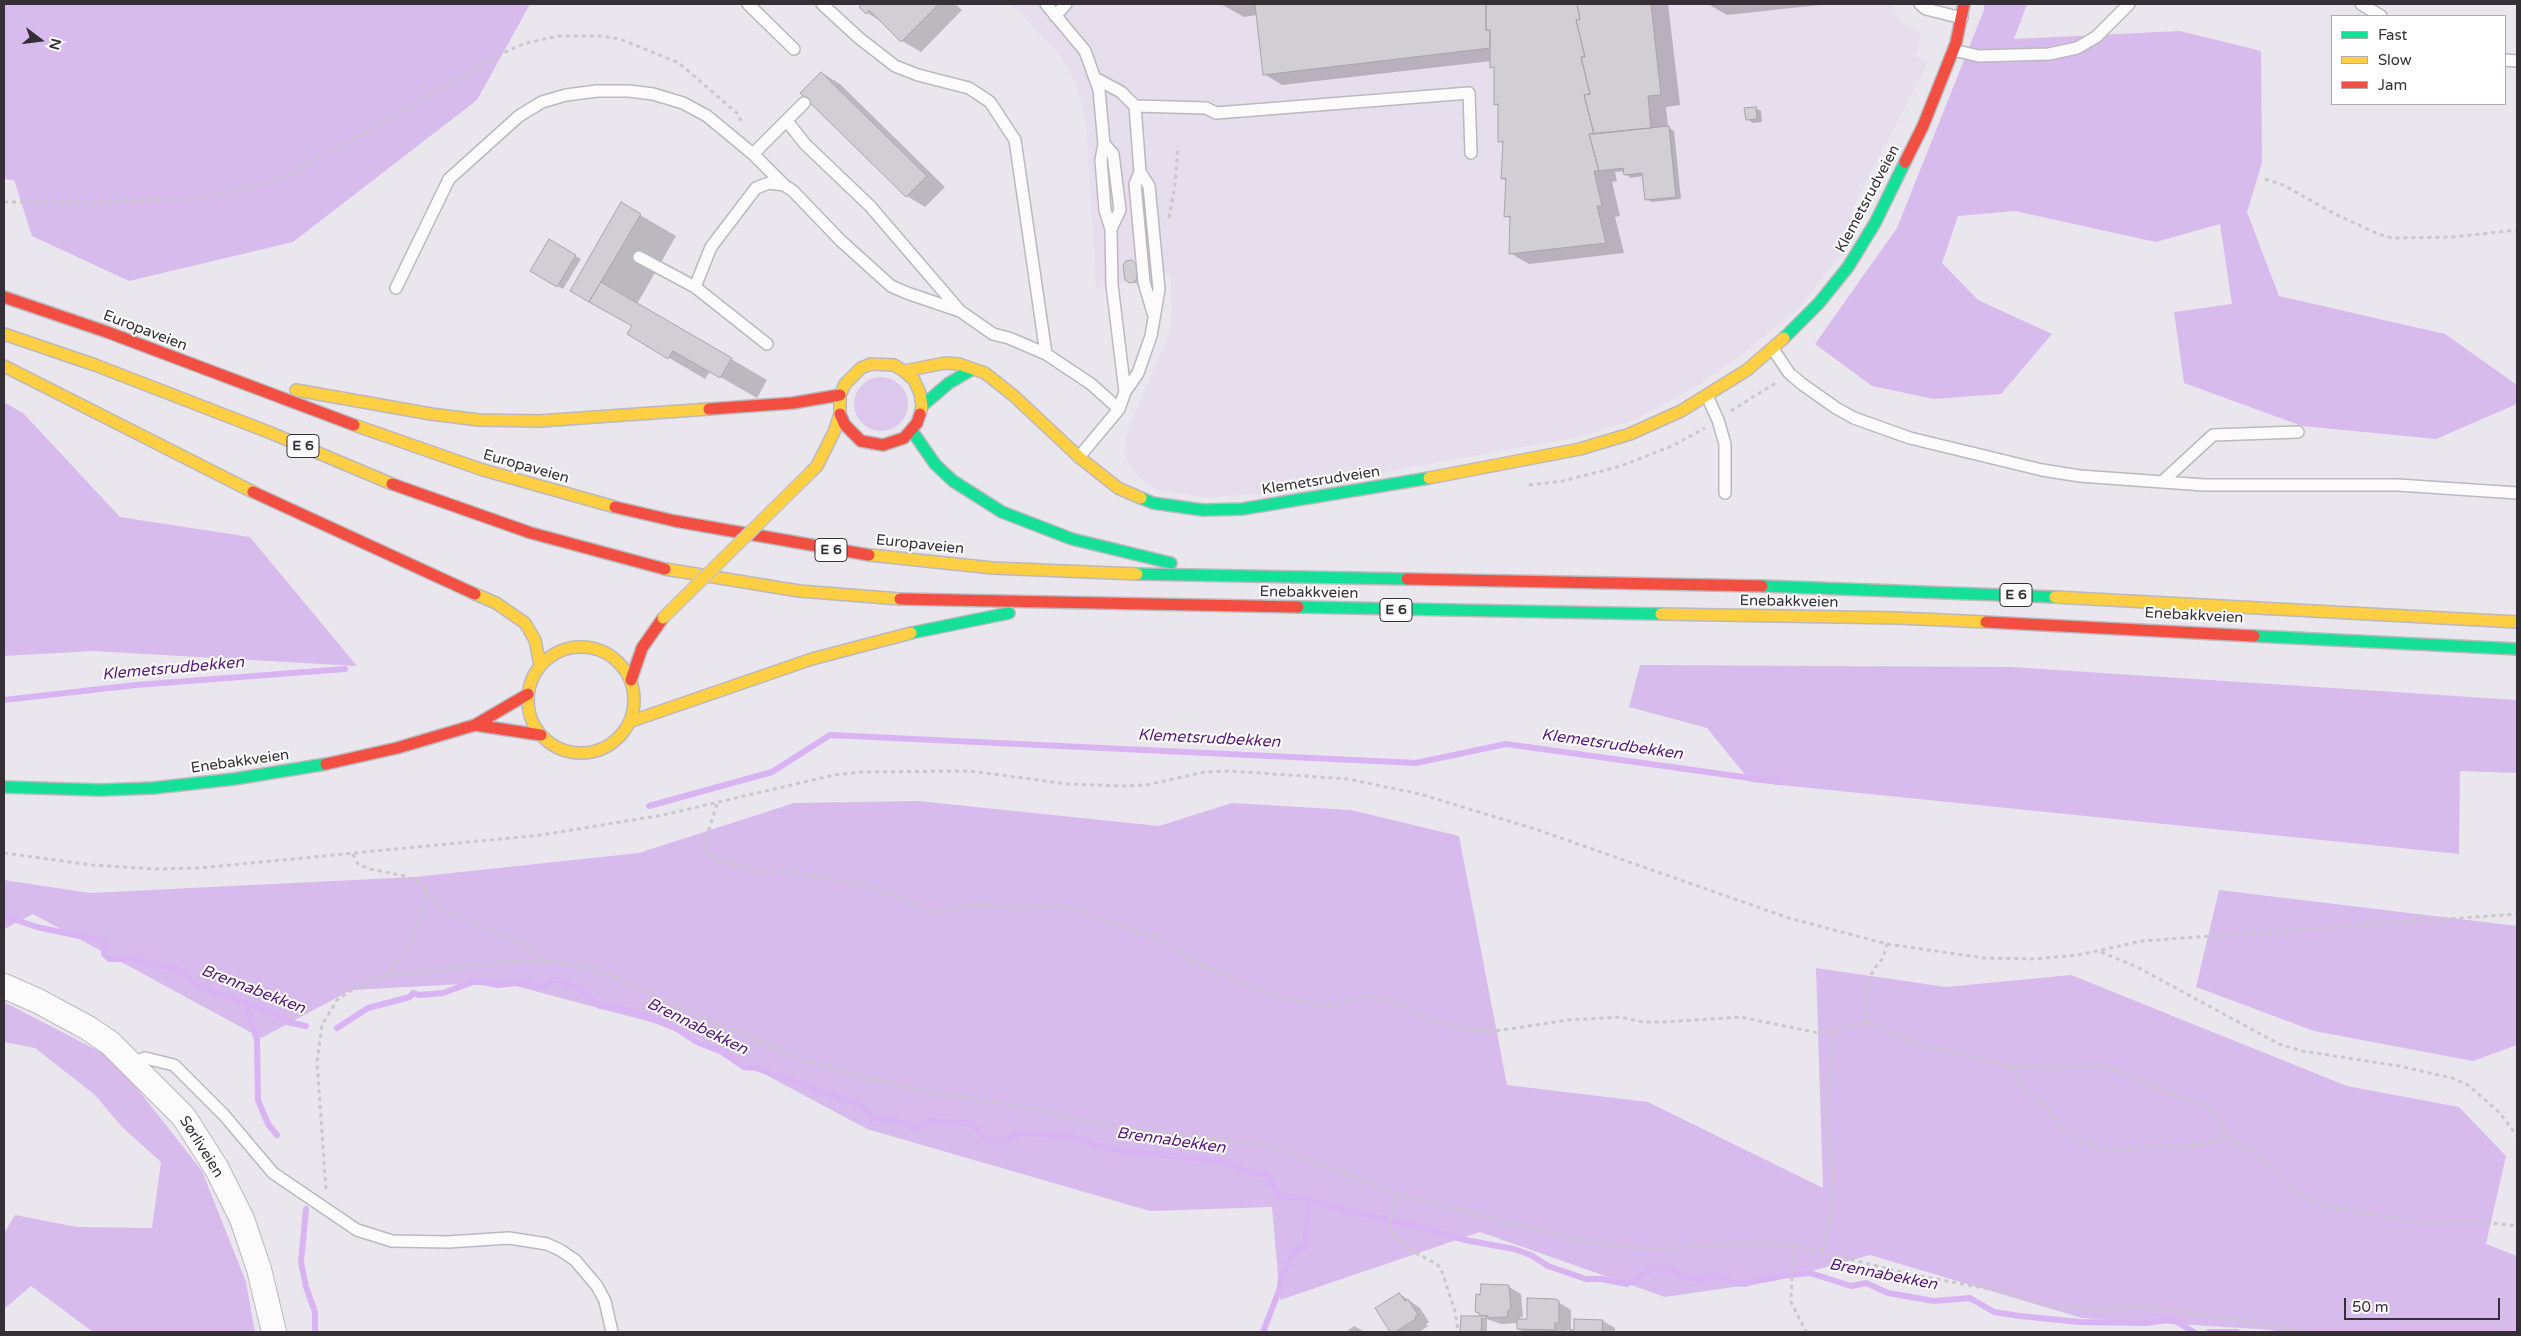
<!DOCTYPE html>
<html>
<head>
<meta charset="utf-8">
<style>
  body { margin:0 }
  #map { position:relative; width:2521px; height:1336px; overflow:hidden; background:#eae6ee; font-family:"Varela Round",sans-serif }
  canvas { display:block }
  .frame { position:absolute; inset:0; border:5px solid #343036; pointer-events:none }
  .legend { position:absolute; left:2331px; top:15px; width:175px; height:90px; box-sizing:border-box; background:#fff; border:1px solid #aeacaf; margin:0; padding:6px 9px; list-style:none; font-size:15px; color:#343036 }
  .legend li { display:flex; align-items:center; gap:10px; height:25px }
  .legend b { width:25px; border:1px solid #aeacaf }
  .north { position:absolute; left:15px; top:15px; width:50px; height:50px; -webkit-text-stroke:4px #fff; paint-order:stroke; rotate:105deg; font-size:14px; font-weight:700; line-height:20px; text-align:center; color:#343036 }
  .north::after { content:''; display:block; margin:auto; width:18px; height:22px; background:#343036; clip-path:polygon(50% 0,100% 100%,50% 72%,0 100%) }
  .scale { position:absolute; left:2344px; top:1298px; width:156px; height:22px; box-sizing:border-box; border:2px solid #343036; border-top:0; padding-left:6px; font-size:15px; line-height:18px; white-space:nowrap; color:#343036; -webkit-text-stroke:4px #fff; paint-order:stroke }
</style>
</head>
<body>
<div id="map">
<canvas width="2521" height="1336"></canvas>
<div class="frame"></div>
<ul class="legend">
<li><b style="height:6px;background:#16e098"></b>Fast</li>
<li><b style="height:6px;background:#ffcf43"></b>Slow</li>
<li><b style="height:6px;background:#f24e42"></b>Jam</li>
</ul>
<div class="north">N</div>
<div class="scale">50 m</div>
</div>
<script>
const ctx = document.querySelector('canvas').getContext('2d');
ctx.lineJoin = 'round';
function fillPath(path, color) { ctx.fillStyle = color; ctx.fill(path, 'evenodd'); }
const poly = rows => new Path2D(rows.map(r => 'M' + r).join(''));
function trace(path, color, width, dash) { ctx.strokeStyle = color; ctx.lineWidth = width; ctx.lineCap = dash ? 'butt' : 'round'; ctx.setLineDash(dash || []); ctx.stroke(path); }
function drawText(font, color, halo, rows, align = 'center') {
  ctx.font = font + ' "Varela Round",sans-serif'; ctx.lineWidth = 4; ctx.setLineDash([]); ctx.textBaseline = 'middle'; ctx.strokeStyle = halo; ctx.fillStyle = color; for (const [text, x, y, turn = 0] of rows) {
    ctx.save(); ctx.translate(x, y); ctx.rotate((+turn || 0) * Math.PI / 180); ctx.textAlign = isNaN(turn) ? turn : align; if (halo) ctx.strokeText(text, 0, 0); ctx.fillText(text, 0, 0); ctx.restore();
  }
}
fillPath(poly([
  [1012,4,1892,4,1899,21,1919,33,1920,40,1916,56,1929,61,1853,207,1844,251,1799,308,1740,356,1699,385,1634,420,1578,437,1261,494,1207,497,1161,491,1146,484,1130,467,1124,450,1129,427,1170,332,1172,313,1171,273,1096,288,1087,140,1082,103,1073,78,1061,57]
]), '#e6dded');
fillPath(poly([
  '854 404a27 27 0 1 1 54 0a27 27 0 1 1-54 0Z'
]), '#ddc8ed');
fillPath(poly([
  [4,4,530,4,477,100,293,242,129,281,32,236,14,180,4,179],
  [1984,4,2027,4,2014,39,2180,31,2261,51,2262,163,2247,212,2279,296,2445,334,2517,385,2517,404,2436,439,2302,426,2184,383,2174,312,2232,304,2220,224,2156,242,2015,211,1958,216,1942,263,1978,300,2052,334,2001,394,1934,399,1872,386,1815,344,1897,228,1984,10],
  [4,402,24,414,120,517,250,537,357,666,93,651,4,656],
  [1640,665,2011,667,2517,700,2517,773,2460,771,2459,854,1751,782,1707,728,1629,707],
  [918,801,1159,826,1232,803,1351,810,1459,836,1507,1085,1648,1102,1823,1188,1816,968,1946,987,2071,975,2347,1086,2459,1107,2506,1156,2486,1244,2517,1256,2517,1332,2280,1332,2272,1330,2082,1318,1870,1255,1775,1281,1665,1297,1480,1232,1280,1300,1272,1207,1150,1211,867,1129,684,1031,501,982,351,990,261,1038,33,914,4,929,4,880,90,893,414,877,639,853,794,803],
  [2219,890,2517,926,2517,1045,2473,1061,2314,1031,2196,987],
  [4,1002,114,1059,202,1171,246,1282,255,1332,93,1332,31,1286,4,1309,4,1233,15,1215,77,1227,152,1228,161,1162,122,1127,95,1095,35,1048,4,1042]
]), '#d8bbed');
fillPath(poly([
  [864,4,955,4,962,10,921,52,902,41,884,23,867,13,861,7],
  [1221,4,1668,4,1680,105,1666,107,1668,127,1674,131,1681,199,1652,202,1646,199,1643,176,1631,178,1625,174,1625,171,1615,172,1617,181,1612,182,1620,216,1615,217,1624,253,1529,264,1510,253,1511,219,1506,216,1507,181,1502,179,1504,144,1499,141,1499,106,1495,104,1495,69,1491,67,1491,61,1282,85,1264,74,1257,15,1244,17],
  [1708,4,1819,4,1819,5,1727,15],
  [822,73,840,84,945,187,925,207,907,196,802,93],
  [1755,108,1761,111,1762,122,1753,123,1747,119],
  [621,204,676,236,637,304,767,380,757,398,710,371,705,379,629,334,633,326,571,291],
  [549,241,581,259,563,289,531,271],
  [1131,262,1137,265,1140,285,1132,282],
  [1509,1287,1521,1294,1523,1317,1520,1317,1520,1320,1528,1320,1555,1300,1571,1310,1571,1331,1603,1321,1615,1328,1615,1332,1571,1332,1571,1330,1567,1330,1567,1332,1524,1332,1518,1329,1518,1323,1501,1324,1487,1319,1487,1332,1461,1331,1462,1317,1485,1318,1477,1312],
  [1400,1294,1420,1308,1429,1322,1426,1324,1428,1326,1419,1332,1392,1332,1377,1308],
  [1354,1326,1365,1332,1346,1332]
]), '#0003');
trace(poly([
  [4,700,136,685,345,669],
  [649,806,772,772,830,735,1416,763,1506,744,1779,782],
  [4,916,37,927,103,941,106,945,104,954,109,959,128,959,174,968,182,972,196,986,272,1012,287,1022,306,1026],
  [245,1002,257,1040,258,1100,268,1124,277,1135],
  [337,1028,368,1008,410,997,413,993,419,995,443,993,473,982,483,982,498,985,524,982,539,988,554,980,558,980,579,989,600,1006,631,1010,677,1029,697,1042,722,1052,744,1067,756,1068,860,1105,872,1118,895,1120,915,1128,929,1121,967,1123,974,1126,983,1137,995,1142,1023,1133,1073,1137,1096,1145,1123,1151,1223,1161,1249,1172,1268,1176,1278,1194,1283,1197,1300,1197,1340,1209,1421,1227,1465,1240,1514,1249,1531,1255,1548,1266,1586,1279,1602,1279,1627,1284,1654,1268,1670,1269,1682,1276,1701,1280,1713,1275,1736,1283,1744,1284,1772,1277,1810,1273,1851,1286,1866,1283,1888,1293,1934,1301,1970,1298,1994,1312,2020,1316,2079,1322,2146,1323,2168,1320,2175,1321,2194,1332],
  [306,1209,301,1262,306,1287,315,1312,315,1332],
  [1263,1332,1280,1288,1281,1277,1297,1248,1305,1249,1309,1200],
  [2209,1332,2237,1332]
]), '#d8b4f2', 6);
const building = poly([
  [862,4,939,4,901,42,869,10,866,14,859,7,862,4],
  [1255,4,1486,4,1486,30,1490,30,1490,48,1263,75,1255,4],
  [1486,4,1577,4,1580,19,1576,20,1585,57,1581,57,1590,94,1584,95,1594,134,1589,134,1599,171,1594,171,1602,206,1597,206,1606,243,1509,254,1510,216,1504,217,1506,178,1501,179,1503,141,1498,142,1498,104,1494,105,1494,67,1490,68,1490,30,1486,30,1486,4],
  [1577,4,1651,4,1661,95,1648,96,1651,128,1594,134,1584,95,1590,94,1581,57,1585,57,1576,20,1580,19,1577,4],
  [821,72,927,176,906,197,800,93,821,72],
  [1756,107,1757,119,1746,120,1744,108,1756,107],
  [1669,126,1676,197,1645,200,1642,173,1624,175,1623,168,1599,171,1589,134,1669,126],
  [621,202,641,214,589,302,570,291,621,202],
  [549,239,576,255,557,287,530,271,549,239],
  [1132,260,1136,264,1137,278,1134,282,1129,283,1125,280,1123,265,1126,261,1132,260],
  [601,282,732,358,720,378,673,351,668,359,627,334,632,326,589,302,601,282],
  [1481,1284,1509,1285,1511,1310,1508,1310,1507,1317,1488,1318,1488,1316,1479,1315,1479,1313,1475,1312,1476,1294,1480,1295,1481,1284],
  [1399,1293,1405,1301,1408,1299,1418,1315,1415,1317,1416,1319,1395,1332,1390,1332,1375,1308,1399,1293],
  [1527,1298,1556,1299,1559,1301,1559,1323,1555,1323,1555,1330,1517,1329,1517,1319,1527,1319,1527,1298],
  [1461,1316,1482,1316,1481,1332,1460,1332,1461,1316],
  [1574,1319,1603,1320,1602,1332,1570,1332,1570,1330,1574,1330,1574,1319]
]);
fillPath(building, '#d1ced4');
trace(building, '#a8a5ab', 1);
const lane = poly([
  [748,4,794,49],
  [822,4,859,38,895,66,918,75,969,88,990,102,1015,140,1046,354],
  [1046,4,1085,51,1099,90,1104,144,1101,160,1105,210,1111,229,1112,285,1125,392,1119,409,1079,457],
  [1920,4,1926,9,1962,18],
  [2361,4,2381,16],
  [1055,16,1066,4],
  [1953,50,1979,56,2049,54,2077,48,2096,37,2129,4],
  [2505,60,2517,61],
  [1095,78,1121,92,1135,106],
  [787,121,805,144,870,206,960,311,993,334,1009,338,1046,354,1091,384,1119,409],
  [1104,144,1113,154,1120,210,1111,229],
  [753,154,804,103],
  [1140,172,1135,184,1144,282,1153,313],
  [639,257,695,287,711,247,756,188,769,183,784,185,793,191,840,240,891,286,907,293,960,311],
  [695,287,767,344],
  [396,288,449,179,519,116,542,102,566,95,597,91,629,91,653,94,683,103,707,116,753,154,784,185],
  [1773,349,1789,373,1802,384,1836,408,1854,418,1910,438,2042,470,2080,476,2204,485,2398,485,2517,493],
  [1125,392,1138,373,1151,336,1159,289,1149,186,1140,172,1135,106,1206,108,1216,113,1469,93,1471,153],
  [1707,396,1718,420,1725,444,1725,493],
  [2162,482,2213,435,2298,432],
  [132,1063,145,1058,174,1065,224,1115,273,1173,357,1230,392,1241,448,1242,509,1238,547,1244,560,1250,575,1260,597,1286,605,1301,612,1332]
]);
const street = poly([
  [4,986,38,1001,88,1028,110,1043,184,1117,217,1169,242,1219,259,1269,274,1332]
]);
const fast = poly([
  [1784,338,1819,303,1848,267,1875,223,1905,162],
  [922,406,949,383,973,369],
  [912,431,935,464,953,481,1002,512,1072,539,1171,563],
  [1141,498,1153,503,1203,510,1242,509,1429,478],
  [1137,574,1407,579],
  [1762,586,2055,597],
  [1298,607,1661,614],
  [911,633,1009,613],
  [2254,636,2517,649],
  [4,787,100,790,153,788,234,779,326,764]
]);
const slow = poly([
  [4,334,95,365,271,433,392,484],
  [4,366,253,492],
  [904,371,945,363,959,364,985,373,1014,396,1079,457,1118,488,1141,498],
  [296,390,431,414,479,420,539,421,709,409],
  [354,425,483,470,615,507],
  [811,472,817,466,834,432,840,414,840,395,845,384,861,368,871,364,894,365,904,371,914,380,920,393,922,406,920,414],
  [1429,478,1580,449,1630,434,1681,411,1747,370,1784,338],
  [869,555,993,568,1137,574],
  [665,569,799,591,900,599],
  [475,594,496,603,525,623,535,640,540,665],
  [2055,597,2517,622],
  [1661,614,1898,618,1986,622],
  '528 700a53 53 0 1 1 106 0a53 53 0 1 1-106 0Z',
  [629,722,812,659,911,633]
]);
const jam = poly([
  [1905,162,1923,126,1956,43,1964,4],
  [4,297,107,332,354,425],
  [709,409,793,403,840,395],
  [840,414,845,425,861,441,883,445,904,438,917,423,920,414],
  [392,484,531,533,665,569],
  [253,492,475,594],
  [615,507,675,521,869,555],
  [1407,579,1762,586],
  [900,599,1298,607],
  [1986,622,2254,636],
  [631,680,642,648,663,618],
  [475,725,541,735],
  [326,764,397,748,475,725,528,694]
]);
trace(lane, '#bbb8be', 14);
trace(street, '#bbb8be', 26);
trace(fast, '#bbb8be', 14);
trace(slow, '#bbb8be', 14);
trace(jam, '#bbb8be', 14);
trace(poly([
  [2265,179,2283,185,2335,214,2378,234,2392,238,2453,237,2517,230],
  [4,202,91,203,166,200,198,198,253,187,281,178,349,142,503,53,523,44,558,36,601,36,620,39,679,63,738,114,742,123],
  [1169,218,1175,185,1178,146],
  [1731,411,1777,382],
  [1529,485,1563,481,1621,466,1672,446,1705,428],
  [717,804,704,845,707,853,719,860,757,871,780,870,868,886,930,911,945,912,961,907,981,905,1015,908,1059,906,1080,910,1104,921,1155,937,1176,948,1192,961,1276,996,1309,1004,1328,1006,1363,997,1388,999,1406,1006,1420,1016,1453,1026,1489,1032,1568,1020,1620,1017,1643,1022,1664,1022,1740,1017,1819,1033,1866,1022,1918,1045,2009,1066,2027,1093,2045,1104,2057,1125,2072,1139,2099,1148,2122,1150,2148,1146,2182,1148,2228,1138,2253,1151,2293,1190,2311,1201,2330,1207,2426,1223,2482,1222,2517,1226],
  [4,853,92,865,153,869,199,868,541,835,663,815,834,775,860,772,970,771,1068,784,1123,786,1146,785,1205,772,1230,771,1348,779,1420,794,1535,829,1789,918,1887,944,1984,958,2035,959,2078,955,2142,941,2517,914],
  [353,854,358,864,370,869,405,876,417,881,424,887,425,900,413,940,402,957,383,977],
  [425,888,443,910,523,944,543,960],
  [2101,952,2137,967,2279,1044,2302,1051,2399,1066,2452,1078,2468,1085,2500,1113,2517,1136],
  [1866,1022,1867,985,1874,969,1883,958,1887,944],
  [2009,1066,2049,1068,2097,1065,2124,1073,2172,1094,2205,1105,2218,1118,2228,1138],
  [326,1189,317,1062,322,1025,337,1000,359,985,382,977,500,962,555,962,575,964,616,977,662,1000,798,1058,855,1075,934,1094,1002,1103,1116,1127,1257,1143,1285,1151,1398,1194,1573,1239,1627,1247,1657,1249,1744,1243,1793,1245,1905,1273,2004,1292,2049,1306,2088,1309,2143,1307,2171,1310,2244,1320,2305,1332],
  [1398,1194,1389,1225,1395,1237,1408,1249,1437,1264,1441,1269,1455,1311,1458,1332],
  [1793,1245,1791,1302,1806,1332],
  [1822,1252,1832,1209,1833,1173,1826,1114,1834,1031]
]), '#cac8cb', 3, [4, 4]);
trace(lane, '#fcfbfc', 11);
trace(street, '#fcfbfc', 24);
trace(fast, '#16e098', 11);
trace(slow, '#ffcf43', 11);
trace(jam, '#f24e42', 11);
const slowBridge = poly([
  [663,618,811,472]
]);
trace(slowBridge, '#c7c5c9', 14, []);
trace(slowBridge, '#ffcf43', 11);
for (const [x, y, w] of [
  [303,446,32],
  [831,550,32],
  [2016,595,32],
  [1396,610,32]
]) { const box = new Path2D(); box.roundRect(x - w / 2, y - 11.5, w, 23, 4); ctx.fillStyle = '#fff'; ctx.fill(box); trace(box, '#343036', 1); }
drawText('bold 14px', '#343036', null, [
  ["E 6",303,446],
  ["E 6",831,550],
  ["E 6",2016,595],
  ["E 6",1396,610]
]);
drawText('15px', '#343036', '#fff', [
  ["Klemetsrudveien",1868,199,-62],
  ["Europaveien",145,331,21],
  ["Europaveien",526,467,16],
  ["Klemetsrudveien",1321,481,-9],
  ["Europaveien",920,545,6],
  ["Enebakkveien",1309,593,1],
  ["Enebakkveien",1789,602,1],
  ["Enebakkveien",2194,616,3],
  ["Enebakkveien",240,762,-8],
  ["Sørliveien",201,1147,58]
]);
drawText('italic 16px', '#5a197c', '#fff', [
  ["Klemetsrudbekken",173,669,-5],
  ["Klemetsrudbekken",1209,739,3],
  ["Klemetsrudbekken",1612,745,8],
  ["Brennabekken",253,990,21],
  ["Brennabekken",697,1027,26],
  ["Brennabekken",1171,1141,8],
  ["Brennabekken",1883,1275,11]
]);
</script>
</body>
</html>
